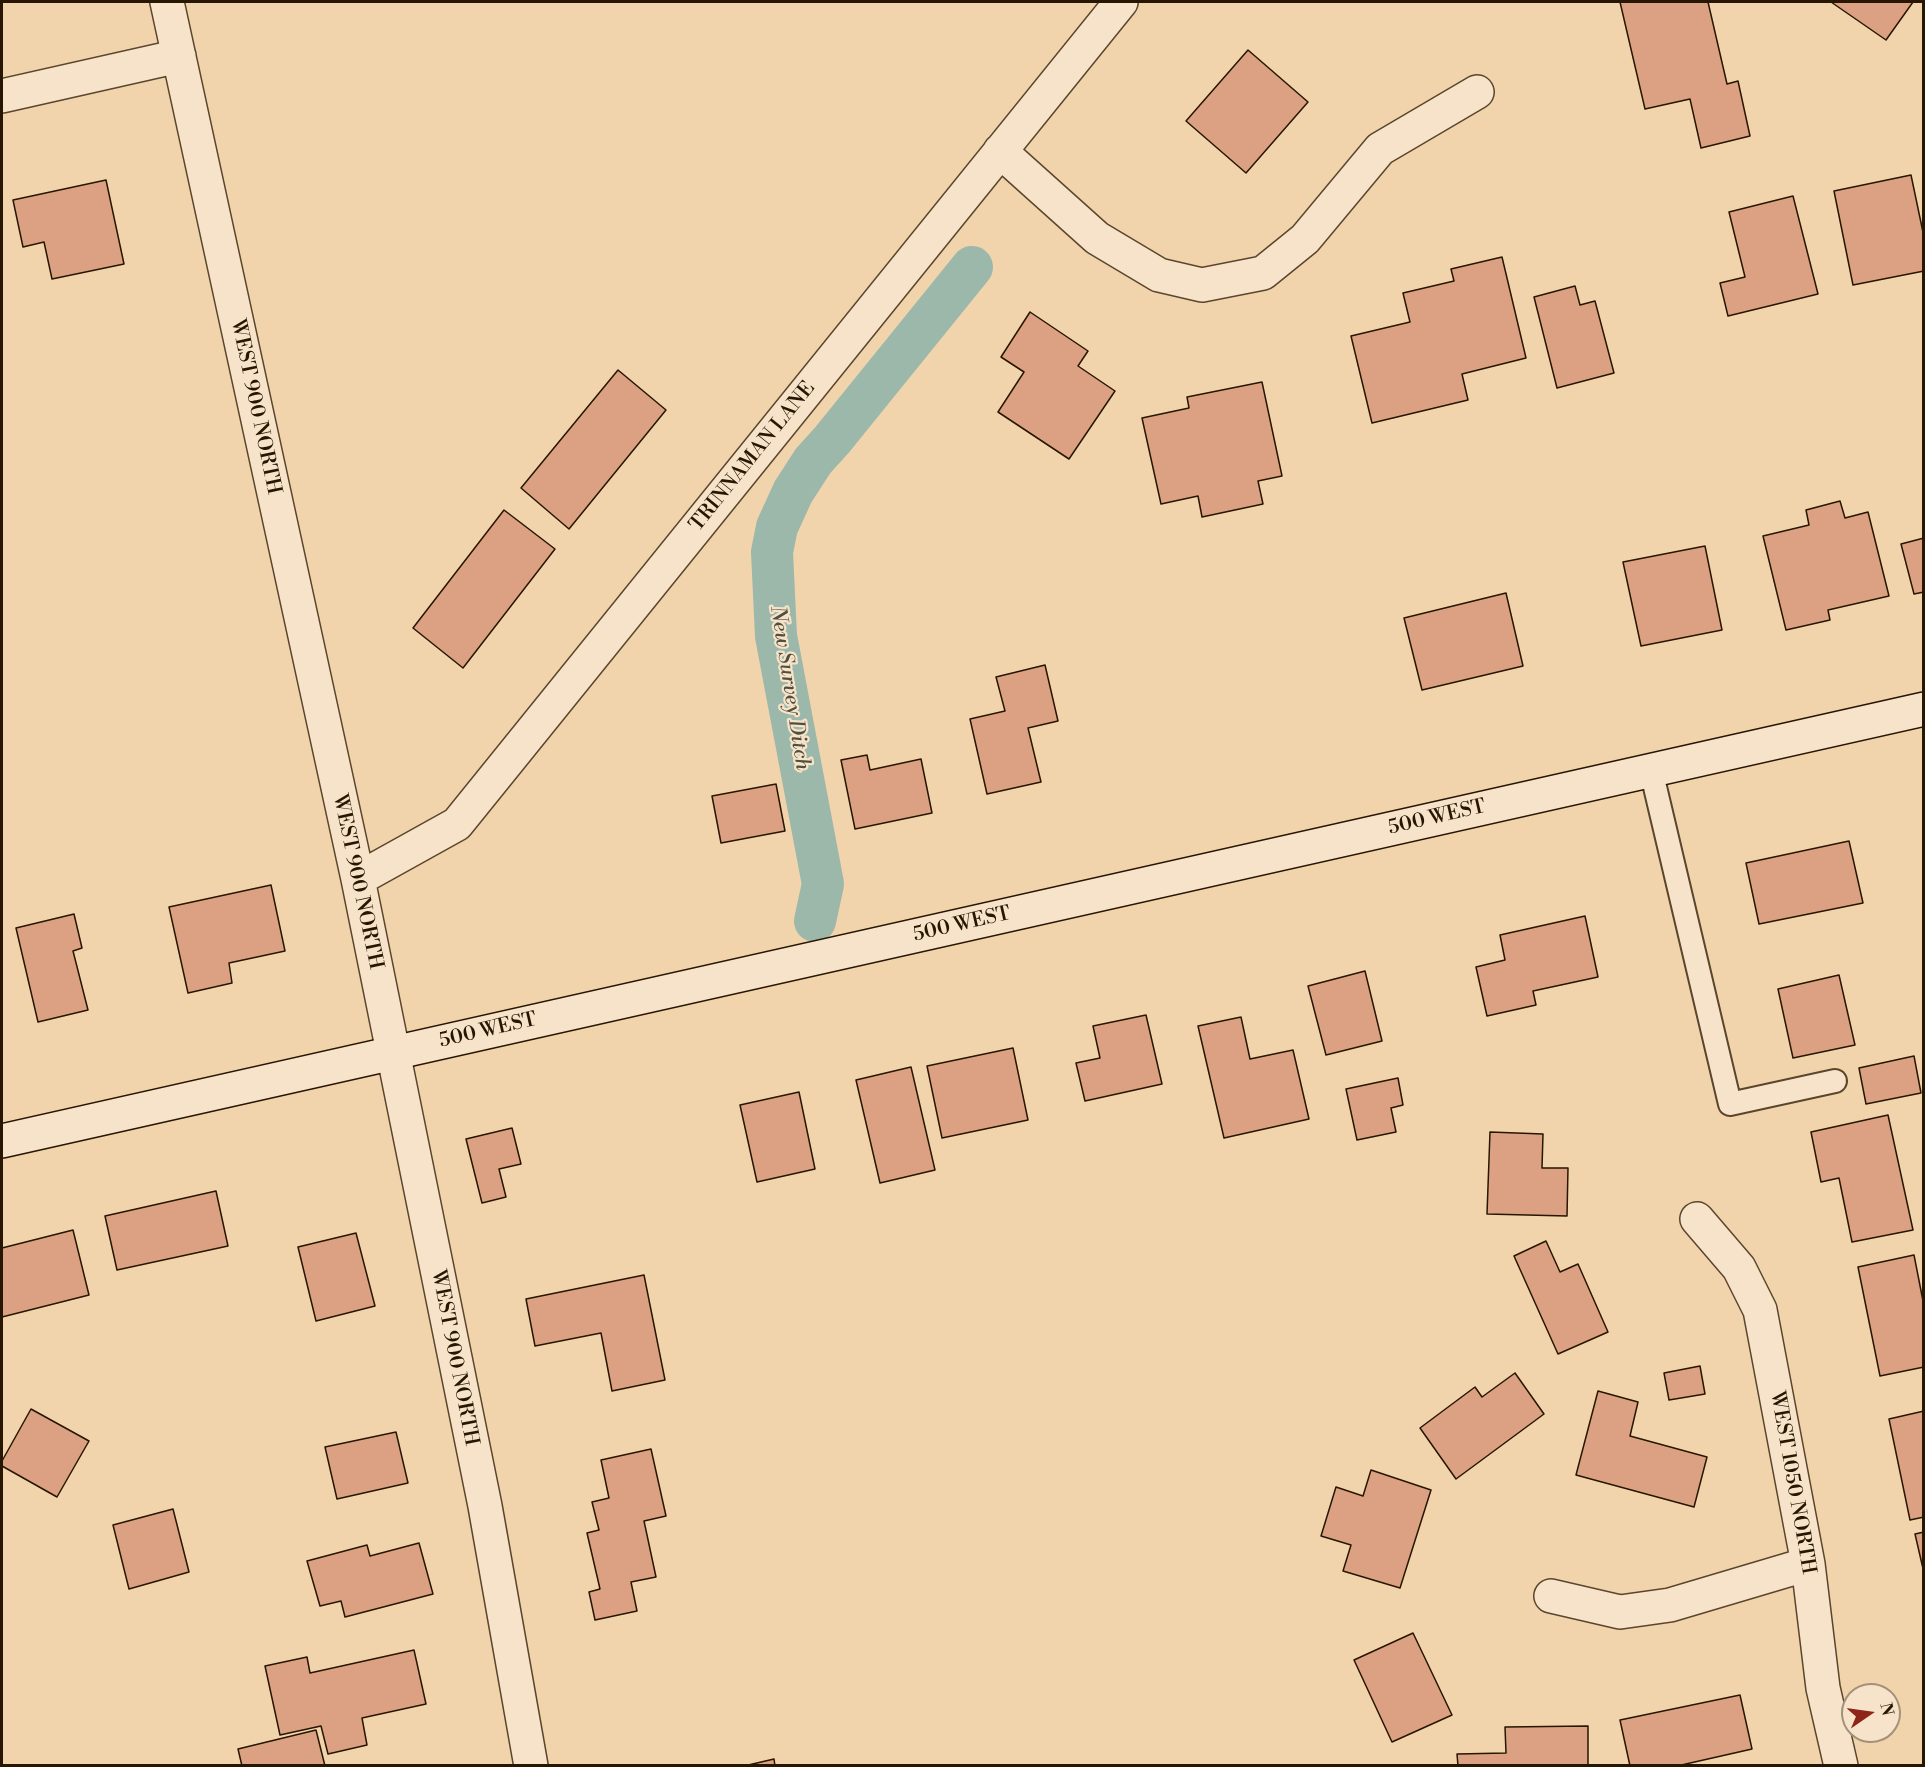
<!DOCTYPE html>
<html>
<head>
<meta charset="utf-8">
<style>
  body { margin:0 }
  #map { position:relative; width:1925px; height:1767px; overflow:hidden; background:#f1d4ac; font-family:"Libre Bodoni",serif }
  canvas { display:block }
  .frame { position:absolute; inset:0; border:3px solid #271602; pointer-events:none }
  .north { position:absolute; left:1841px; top:1683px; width:60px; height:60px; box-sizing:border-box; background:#f6e3c9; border:2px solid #a39179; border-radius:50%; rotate:77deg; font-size:16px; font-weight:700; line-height:24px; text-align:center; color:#271602 }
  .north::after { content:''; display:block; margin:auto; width:21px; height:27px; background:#8f2418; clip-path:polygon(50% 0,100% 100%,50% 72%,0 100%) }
</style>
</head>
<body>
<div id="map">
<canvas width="1925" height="1767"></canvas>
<div class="frame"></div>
<div class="north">N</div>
</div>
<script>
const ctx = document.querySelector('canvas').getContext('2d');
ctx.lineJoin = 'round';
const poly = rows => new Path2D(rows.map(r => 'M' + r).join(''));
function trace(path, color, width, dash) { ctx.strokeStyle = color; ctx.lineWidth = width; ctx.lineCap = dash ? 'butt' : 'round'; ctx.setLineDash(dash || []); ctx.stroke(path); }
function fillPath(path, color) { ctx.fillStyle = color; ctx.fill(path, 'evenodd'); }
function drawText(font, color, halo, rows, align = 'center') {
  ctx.font = font + ' "Libre Bodoni",serif'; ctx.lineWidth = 4.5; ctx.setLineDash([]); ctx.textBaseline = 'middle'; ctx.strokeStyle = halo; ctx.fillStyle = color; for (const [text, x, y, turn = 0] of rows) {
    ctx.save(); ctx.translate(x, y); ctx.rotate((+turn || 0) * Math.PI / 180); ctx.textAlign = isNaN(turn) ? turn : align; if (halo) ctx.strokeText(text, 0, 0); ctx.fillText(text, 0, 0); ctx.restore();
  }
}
trace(poly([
  [815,921,823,884,776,636,772,552,777,527,793,492,813,461,832,440,972,267]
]), '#9bb8ab', 42);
const building = poly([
  [1620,2,1708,2,1727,84,1738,81,1750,136,1701,148,1690,99,1645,109,1620,2],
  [1831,2,1913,2,1886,40,1831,2],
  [1248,50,1308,102,1246,173,1186,121,1248,50],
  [1911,175,1924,237,1924,271,1853,285,1834,191,1911,175],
  [106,180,124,264,52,279,44,242,23,247,13,200,106,180],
  [1793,196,1818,294,1728,316,1720,283,1745,277,1729,212,1793,196],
  [1502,257,1526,358,1462,374,1468,400,1372,423,1351,336,1410,322,1403,293,1454,281,1451,269,1502,257],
  [1575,286,1580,305,1595,301,1614,373,1557,388,1534,297,1575,286],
  [1030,312,1088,351,1078,366,1115,391,1069,459,998,412,1024,372,1001,357,1030,312],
  [618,370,666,410,569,529,521,488,618,370],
  [1262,382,1282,476,1258,481,1263,504,1202,517,1198,496,1161,504,1142,418,1189,408,1187,397,1262,382],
  [1840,501,1845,518,1868,512,1889,596,1828,610,1830,620,1786,630,1763,536,1809,525,1806,510,1840,501],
  [504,510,555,549,463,668,413,628,504,510],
  [1924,538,1924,592,1914,594,1901,544,1924,538],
  [1705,546,1722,630,1641,646,1623,562,1705,546],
  [1506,593,1523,666,1422,690,1404,618,1506,593],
  [1045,665,1058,721,1028,728,1041,782,987,794,970,719,1005,711,996,677,1045,665],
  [867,755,870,770,921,759,932,813,855,829,841,760,867,755],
  [776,784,785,831,721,843,712,796,776,784],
  [1849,841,1863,903,1759,924,1746,863,1849,841],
  [271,885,285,951,229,963,232,983,188,993,169,907,271,885],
  [74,914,82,948,73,951,88,1010,38,1022,16,928,74,914],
  [1585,916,1598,977,1533,991,1536,1005,1487,1016,1476,967,1505,960,1500,935,1585,916],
  [1365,971,1382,1041,1326,1055,1308,986,1365,971],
  [1839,975,1855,1045,1793,1058,1778,989,1839,975],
  [1146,1015,1162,1084,1085,1101,1076,1063,1100,1058,1093,1026,1146,1015],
  [1241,1017,1250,1059,1293,1050,1309,1119,1224,1138,1198,1026,1241,1017],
  [1013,1048,1028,1120,942,1138,927,1066,1013,1048],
  [1914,1056,1921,1093,1866,1104,1859,1068,1914,1056],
  [911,1067,935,1170,880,1183,856,1080,911,1067],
  [1398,1078,1403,1105,1391,1108,1396,1132,1357,1140,1346,1089,1398,1078],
  [799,1092,815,1169,757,1182,740,1105,799,1092],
  [1888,1115,1913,1230,1852,1242,1839,1178,1821,1182,1811,1132,1888,1115],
  [512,1128,521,1164,499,1169,506,1197,482,1203,466,1139,512,1128],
  [1490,1132,1543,1134,1542,1168,1568,1168,1567,1216,1487,1214,1490,1132],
  [216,1191,228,1246,117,1270,105,1216,216,1191],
  [73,1230,89,1295,2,1317,2,1248,73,1230],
  [356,1233,375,1306,316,1321,298,1247,356,1233],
  [1546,1241,1560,1272,1578,1264,1608,1332,1558,1354,1514,1256,1546,1241],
  [1914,1255,1924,1306,1924,1367,1880,1376,1858,1267,1914,1255],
  [644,1275,665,1380,612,1391,601,1333,535,1346,526,1299,644,1275],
  [1700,1366,1705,1394,1669,1400,1664,1373,1700,1366],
  [1515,1373,1544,1414,1456,1479,1420,1428,1475,1387,1482,1397,1515,1373],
  [1598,1391,1638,1402,1630,1436,1707,1457,1694,1507,1576,1475,1598,1391],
  [31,1409,89,1441,57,1497,2,1466,2,1461,31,1409],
  [1924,1411,1924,1517,1910,1520,1889,1419,1924,1411],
  [396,1432,408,1483,337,1499,325,1447,396,1432],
  [651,1449,666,1516,644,1521,656,1577,631,1582,637,1611,595,1620,589,1592,600,1589,587,1533,599,1530,592,1502,609,1498,601,1460,651,1449],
  [1371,1470,1431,1490,1400,1588,1343,1571,1351,1545,1321,1536,1336,1487,1363,1496,1371,1470],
  [173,1509,189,1572,129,1589,113,1525,173,1509],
  [1924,1532,1924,1573,1915,1534,1924,1532],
  [419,1543,433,1594,345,1617,341,1601,320,1606,307,1561,367,1545,370,1556,419,1543],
  [1413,1633,1452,1715,1392,1742,1354,1660,1413,1633],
  [414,1650,426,1704,362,1718,367,1745,328,1754,321,1726,280,1735,265,1666,307,1657,310,1673,414,1650],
  [1740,1695,1752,1749,1677,1766,1630,1766,1620,1720,1740,1695],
  [1588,1726,1588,1766,1458,1766,1457,1754,1506,1753,1505,1727,1588,1726],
  [316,1730,325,1766,242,1766,238,1749,316,1730],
  [774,1759,775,1766,744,1766,774,1759]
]);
fillPath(building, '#dba182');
trace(building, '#271602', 1.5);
const lane = poly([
  [1651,770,1730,1104,1835,1081]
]);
const street = poly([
  [167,2,358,879,485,1506,531,1766],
  [2,96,179,56],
  [1000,151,1097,238,1159,275,1202,285,1263,273,1305,239,1380,149,1477,92],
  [358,879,457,824,1121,2],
  [1697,1219,1739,1268,1760,1310,1808,1564,1823,1688,1841,1766],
  [1551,1596,1620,1612,1670,1605,1808,1564]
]);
const secondary = poly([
  [2,1141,1924,709]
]);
trace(lane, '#5a462c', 26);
trace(street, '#5a462c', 36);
trace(secondary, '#271602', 36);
trace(lane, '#f6e3c9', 22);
trace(street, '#f6e3c9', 33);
trace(secondary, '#f6e3c9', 33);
drawText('20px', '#271602', '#f6e3c9', [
  ["WEST 900 NORTH",255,407,78],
  ["TRINNAMAN LANE",753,457,-51],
  ["500 WEST",1437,818,-13],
  ["WEST 900 NORTH",357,882,78],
  ["500 WEST",962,925,-13],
  ["500 WEST",488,1031,-13],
  ["WEST 900 NORTH",454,1358,79],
  ["WEST 1050 NORTH",1792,1483,80]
]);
drawText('italic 21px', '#504f3d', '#f6e3c9', [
  ["New Survey Ditch",789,688,81]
]);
</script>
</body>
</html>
